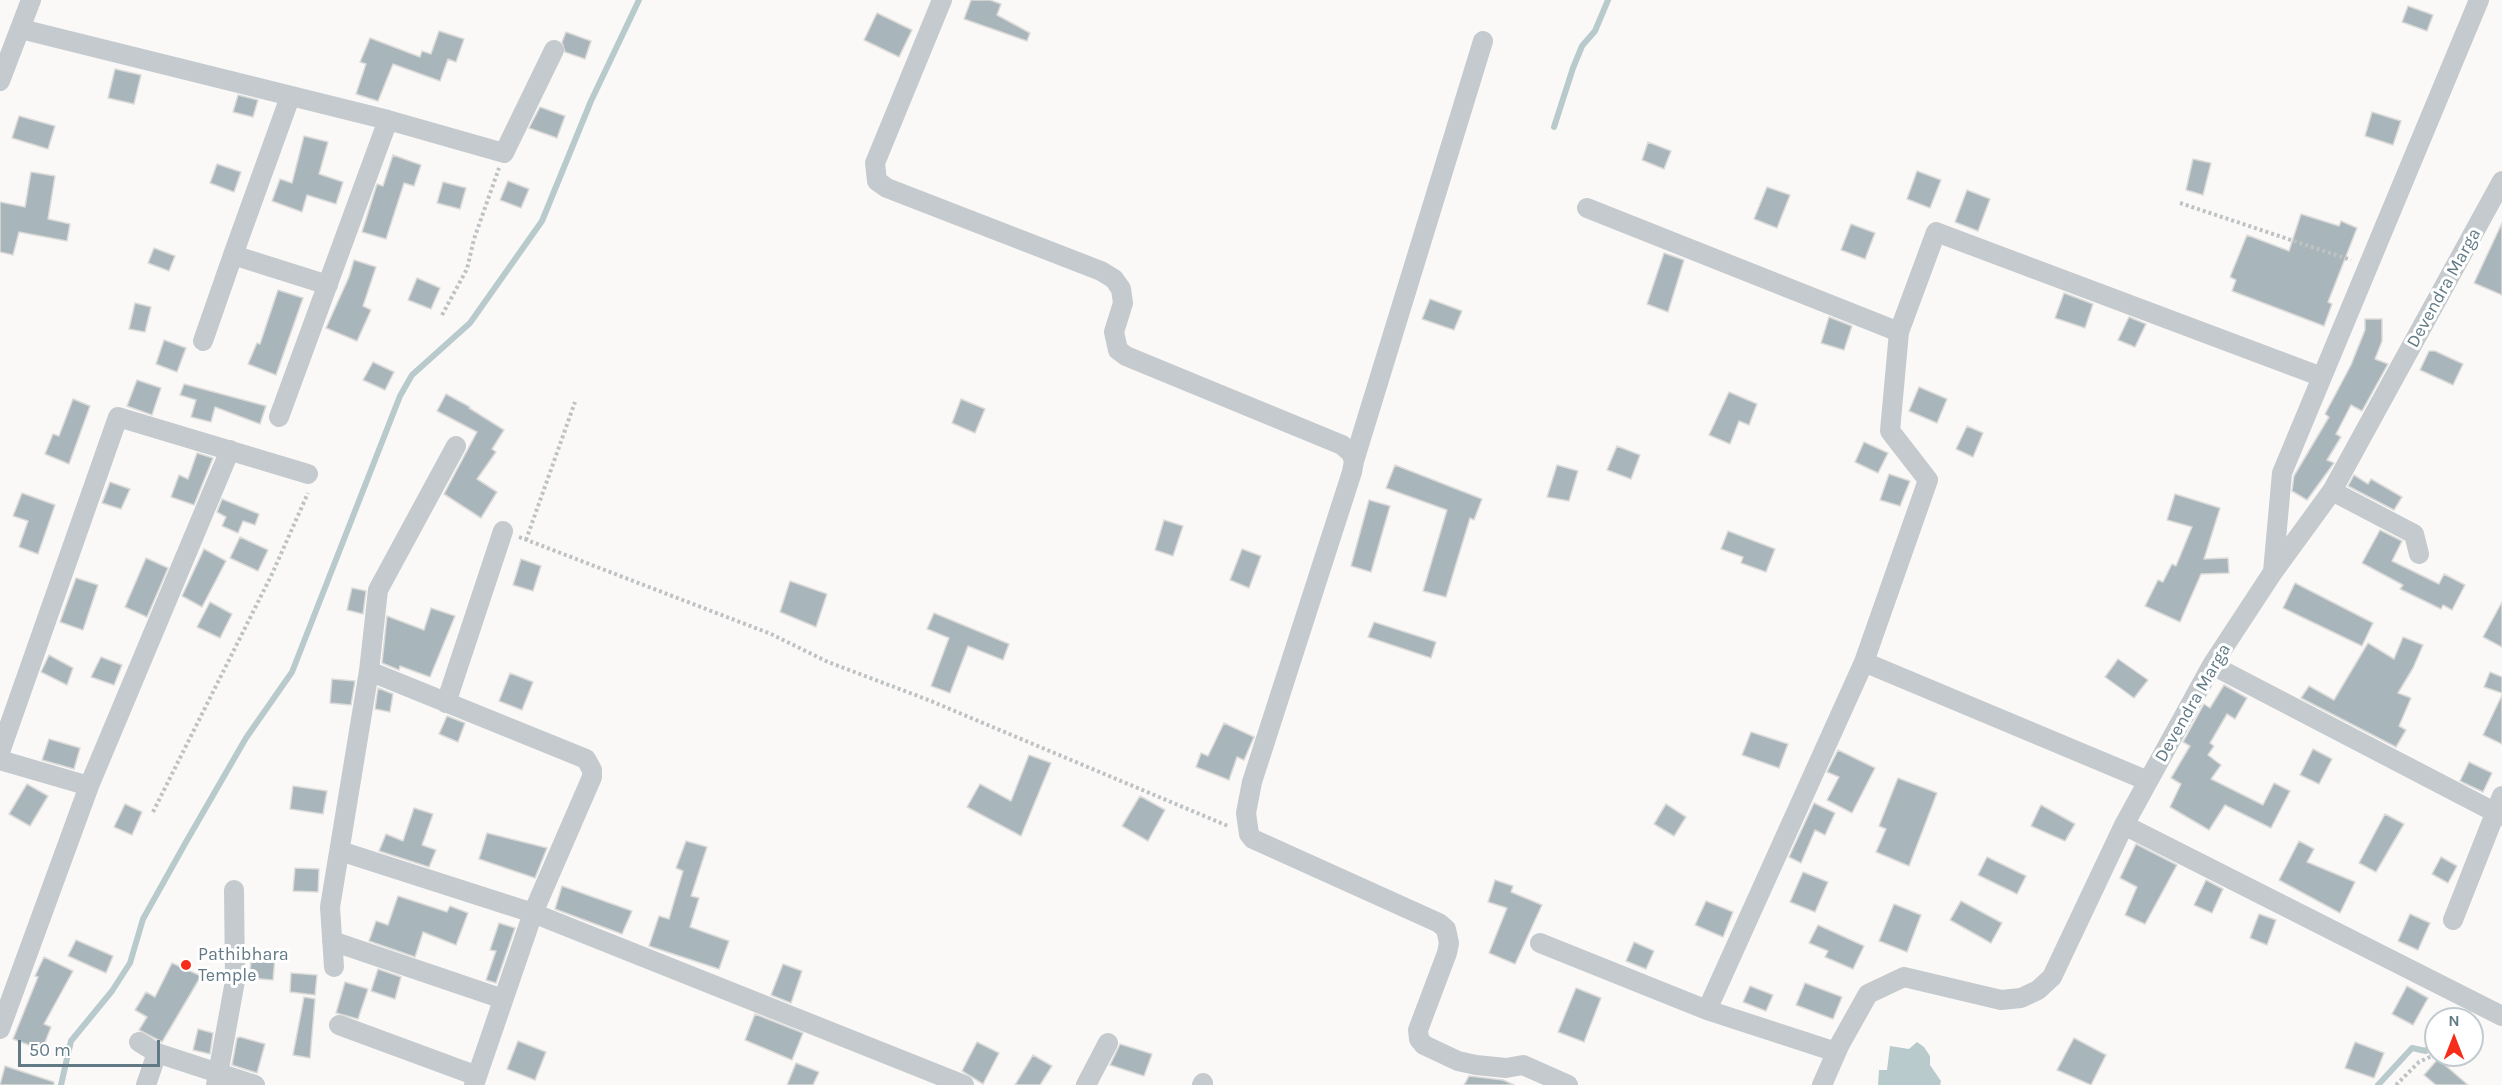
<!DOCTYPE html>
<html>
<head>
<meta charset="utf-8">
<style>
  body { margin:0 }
  #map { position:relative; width:2502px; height:1085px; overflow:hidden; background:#faf9f7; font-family:Karla,sans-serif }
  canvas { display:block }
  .north { position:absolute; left:2424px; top:1007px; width:60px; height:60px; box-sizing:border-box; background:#fff; border:2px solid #c0cacf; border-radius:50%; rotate:0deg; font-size:16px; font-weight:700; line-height:24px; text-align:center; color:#617a86 }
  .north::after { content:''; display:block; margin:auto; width:21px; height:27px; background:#f62d1b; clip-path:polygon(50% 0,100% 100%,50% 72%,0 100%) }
  .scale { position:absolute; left:18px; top:1040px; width:142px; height:27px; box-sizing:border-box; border:3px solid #617a86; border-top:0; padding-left:8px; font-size:18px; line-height:21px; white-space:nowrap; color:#617a86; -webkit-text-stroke:4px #fff; paint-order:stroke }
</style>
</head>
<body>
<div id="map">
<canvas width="2502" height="1085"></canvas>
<div class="north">N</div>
<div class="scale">50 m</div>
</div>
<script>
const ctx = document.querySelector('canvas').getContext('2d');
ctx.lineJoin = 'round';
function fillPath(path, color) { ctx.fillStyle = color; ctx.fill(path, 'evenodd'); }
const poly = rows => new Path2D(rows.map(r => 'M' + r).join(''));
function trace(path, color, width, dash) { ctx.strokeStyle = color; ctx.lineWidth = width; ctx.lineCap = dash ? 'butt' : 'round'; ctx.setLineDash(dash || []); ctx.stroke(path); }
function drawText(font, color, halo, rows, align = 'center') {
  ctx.font = font + ' Karla,sans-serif'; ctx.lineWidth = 6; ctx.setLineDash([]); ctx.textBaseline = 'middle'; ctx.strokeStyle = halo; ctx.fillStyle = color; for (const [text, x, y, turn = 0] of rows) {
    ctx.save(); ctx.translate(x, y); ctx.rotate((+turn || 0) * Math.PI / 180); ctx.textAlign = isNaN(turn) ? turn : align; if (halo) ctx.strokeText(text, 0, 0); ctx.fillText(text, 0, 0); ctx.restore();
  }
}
fillPath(poly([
  [1917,1042,1924,1047,1930,1056,1930,1065,1941,1081,1940,1085,1878,1085,1879,1070,1887,1070,1890,1046,1909,1049]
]), '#b9cacc');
trace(poly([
  [1554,127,1573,68,1582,46,1595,31,1608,0],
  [61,1085,71,1041,112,991,130,963,143,919,186,842,246,738,292,672,400,396,412,375,470,323,542,221,591,101,639,0],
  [2378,1085,2412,1048,2426,1051,2436,1040]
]), '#b9cacc', 6);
const building = poly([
  [971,0,990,0,1001,4,997,15,1030,33,1027,41,964,19,971,0],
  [2408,6,2433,15,2427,31,2402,22,2408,6],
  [877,13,912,30,899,57,864,40,877,13],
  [439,31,464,39,456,62,448,59,440,81,393,64,378,101,356,94,366,64,360,62,370,38,420,57,422,51,431,54,439,31],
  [566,32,591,41,585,59,565,52,562,42,566,32],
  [115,69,141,75,134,104,108,98,115,69],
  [238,95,258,100,253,117,233,112,238,95],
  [540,107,565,116,557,138,529,128,540,107],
  [2372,112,2401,121,2393,145,2365,136,2372,112],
  [19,116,55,126,48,149,12,138,19,116],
  [304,136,328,142,319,174,343,182,336,204,307,195,302,212,272,201,280,179,292,183,304,136],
  [1648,142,1671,151,1664,169,1642,160,1648,142],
  [393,155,421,165,414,186,404,183,386,239,362,232,377,184,383,186,393,155],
  [2193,159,2211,163,2203,195,2186,190,2193,159],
  [217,164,241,172,234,192,210,183,217,164],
  [1917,171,1941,180,1930,208,1907,199,1917,171],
  [31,172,55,176,48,219,70,224,67,241,19,232,13,255,0,252,0,202,25,207,31,172],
  [508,181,529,189,521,208,500,200,508,181],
  [443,182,466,188,460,209,437,203,443,182],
  [1767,187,1790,195,1777,228,1754,219,1767,187],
  [1967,190,1990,199,1978,231,1955,222,1967,190],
  [2301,214,2339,226,2341,221,2357,228,2328,302,2332,304,2324,326,2232,291,2236,280,2230,277,2247,235,2289,251,2301,214],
  [2502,223,2502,295,2474,283,2502,223],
  [1851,224,1875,233,1865,259,1841,250,1851,224],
  [154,248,175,256,169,271,148,263,154,248],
  [1664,253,1684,260,1668,312,1647,304,1664,253],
  [354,260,376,267,363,306,371,310,357,341,326,328,349,277,354,260],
  [417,278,440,288,431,309,408,300,417,278],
  [278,290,303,298,276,375,248,364,257,343,260,344,278,290],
  [2064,293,2093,304,2085,328,2055,318,2064,293],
  [1430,299,1462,311,1454,330,1422,319,1430,299],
  [135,303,151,307,145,332,129,329,135,303],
  [1829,317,1852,326,1844,350,1821,343,1829,317],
  [2129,317,2146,324,2135,347,2118,340,2129,317],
  [2365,319,2382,319,2382,341,2375,359,2388,364,2362,411,2351,405,2336,434,2341,437,2327,460,2334,463,2307,500,2292,491,2294,476,2329,417,2325,414,2351,365,2365,330,2365,319],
  [164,340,186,348,177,372,156,364,164,340],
  [2429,351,2435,351,2463,364,2453,385,2420,370,2429,351],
  [373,362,394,372,385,390,363,380,373,362],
  [137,380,161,388,152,415,127,406,137,380],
  [184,384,266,406,260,424,215,407,211,422,191,417,196,400,180,395,184,384],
  [1919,387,1947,399,1937,423,1909,411,1919,387],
  [1729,392,1757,404,1749,425,1739,421,1730,444,1709,435,1729,392],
  [446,394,470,407,469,408,504,430,492,449,496,452,477,479,497,492,481,518,444,494,477,432,437,411,446,394],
  [73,399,90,406,69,464,45,454,53,434,59,436,73,399],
  [961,399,985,409,975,433,952,423,961,399],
  [1967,426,1983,433,1973,457,1956,449,1967,426],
  [1864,442,1888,453,1878,473,1855,462,1864,442],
  [1617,446,1640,455,1631,479,1607,470,1617,446],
  [197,453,213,458,194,505,171,497,179,475,188,479,197,453],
  [1395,465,1482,499,1474,520,1470,518,1446,597,1423,591,1447,510,1386,488,1395,465],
  [1557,465,1578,471,1569,501,1547,497,1557,465],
  [1889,474,1910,481,1900,506,1880,500,1889,474],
  [2354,475,2368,484,2371,479,2402,497,2394,510,2348,486,2354,475],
  [110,482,130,489,121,509,102,503,110,482],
  [22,493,55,505,38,554,19,547,28,521,13,516,22,493],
  [2175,494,2220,508,2204,559,2228,558,2229,573,2201,574,2180,622,2145,606,2158,580,2163,582,2172,564,2176,566,2192,527,2167,520,2175,494],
  [222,499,259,514,255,525,243,521,238,533,222,526,226,517,217,512,222,499],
  [1369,500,1390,506,1371,572,1351,566,1369,500],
  [1164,520,1183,526,1173,556,1155,550,1164,520],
  [2380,530,2402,541,2392,561,2439,584,2444,574,2465,585,2452,610,2443,605,2441,609,2400,589,2403,585,2362,563,2380,530],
  [1728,531,1775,549,1766,572,1741,563,1743,557,1721,549,1728,531],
  [240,537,268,550,258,571,230,558,240,537],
  [204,549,226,561,202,607,182,596,204,549],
  [1242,549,1261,556,1249,588,1230,580,1242,549],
  [146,558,168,568,147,617,125,607,146,558],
  [521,559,541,566,533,591,513,585,521,559],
  [76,578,98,585,83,630,60,622,76,578],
  [790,581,827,594,816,627,780,612,790,581],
  [2295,583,2373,623,2362,646,2283,608,2295,583],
  [352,588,366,591,363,614,347,610,352,588],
  [210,602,232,614,220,638,197,627,210,602],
  [2502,602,2502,647,2483,637,2502,602],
  [431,608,455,616,430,677,400,666,399,670,382,663,387,616,424,630,431,608],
  [934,613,1009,644,1003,660,968,646,950,693,931,686,949,638,927,629,934,613],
  [1374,622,1436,642,1431,658,1368,637,1374,622],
  [2403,637,2423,645,2413,668,2398,693,2411,698,2399,726,2406,730,2396,747,2301,698,2309,686,2334,700,2368,643,2394,659,2403,637],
  [49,655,73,668,67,685,41,672,49,655],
  [101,657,122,665,114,685,91,677,101,657],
  [2118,659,2148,680,2134,698,2105,677,2118,659],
  [2490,672,2502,677,2502,693,2484,687,2490,672],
  [510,673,533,682,522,710,499,701,510,673],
  [332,679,355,681,351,705,330,703,332,679],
  [2224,685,2247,698,2235,719,2227,714,2210,743,2214,746,2208,755,2221,765,2211,779,2263,805,2274,783,2290,791,2271,828,2225,805,2209,830,2170,807,2181,784,2171,778,2190,746,2183,742,2204,704,2210,708,2224,685],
  [378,688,393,694,390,712,375,709,378,688],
  [2502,695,2502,744,2483,735,2502,695],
  [447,716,465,723,458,742,439,734,447,716],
  [1224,723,1254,737,1244,760,1237,757,1229,780,1196,767,1201,753,1208,756,1224,723],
  [1751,732,1788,744,1779,768,1742,755,1751,732],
  [49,739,80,748,74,769,42,760,49,739],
  [2313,749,2332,759,2319,784,2300,775,2313,749],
  [1838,750,1875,768,1852,813,1827,800,1839,777,1827,772,1838,750],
  [1029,755,1051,763,1021,836,967,807,980,784,1011,801,1029,755],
  [2469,762,2492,773,2483,792,2460,781,2469,762],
  [1898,778,1937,793,1909,866,1876,852,1886,829,1879,826,1898,778],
  [27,784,48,796,30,826,9,814,27,784],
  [293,786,327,791,323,814,290,809,293,786],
  [1140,796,1165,810,1148,841,1122,826,1140,796],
  [1814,803,1835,813,1825,835,1815,830,1801,863,1789,857,1814,803],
  [125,804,142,812,132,835,114,827,125,804],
  [1666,804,1686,817,1674,836,1654,824,1666,804],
  [2041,805,2075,824,2065,841,2031,826,2041,805],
  [414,808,433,814,422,845,436,850,429,867,379,851,386,834,403,841,414,808],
  [2385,814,2404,824,2376,872,2359,863,2385,814],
  [487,833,547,848,535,878,479,859,487,833],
  [686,841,707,847,691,896,699,898,690,927,729,941,719,969,649,946,659,916,669,919,683,871,676,868,686,841],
  [2299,841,2314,849,2307,862,2355,882,2340,913,2279,880,2299,841],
  [2136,844,2177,865,2145,924,2125,915,2137,887,2120,878,2136,844],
  [1987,857,2026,876,2017,894,1978,875,1987,857],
  [2441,857,2457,866,2448,883,2432,874,2441,857],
  [295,868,319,869,318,892,293,891,295,868],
  [1803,872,1828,882,1815,912,1790,902,1803,872],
  [1495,880,1513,886,1511,892,1542,905,1515,964,1489,953,1507,908,1488,902,1495,880],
  [2206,880,2223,889,2212,913,2194,905,2206,880],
  [562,886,632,911,622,934,555,909,562,886],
  [398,896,447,912,450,906,468,913,456,945,423,932,415,957,369,941,376,921,388,925,398,896],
  [1706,901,1733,912,1723,937,1695,925,1706,901],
  [1961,901,2002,923,1991,943,1950,920,1961,901],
  [1894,904,1921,915,1907,952,1879,941,1894,904],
  [2259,914,2276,920,2267,945,2250,938,2259,914],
  [2410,914,2430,923,2418,950,2398,941,2410,914],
  [499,923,515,928,496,983,486,980,496,951,490,950,499,923],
  [1818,925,1864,946,1853,969,1825,957,1828,951,1809,943,1818,925],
  [76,940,113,956,106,973,68,956,76,940],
  [1634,942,1654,951,1646,969,1626,961,1634,942],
  [252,954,275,957,273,980,249,978,252,954],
  [44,957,73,971,44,1024,51,1027,42,1050,13,1039,38,977,35,976,44,957],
  [172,963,201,976,162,1042,139,1030,147,1017,135,1010,146,992,155,997,172,963],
  [783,964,802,971,791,1003,771,995,783,964],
  [378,969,401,977,395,999,371,991,378,969],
  [291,973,317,975,315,995,290,992,291,973],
  [345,982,368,989,358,1019,336,1013,345,982],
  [1805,983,1842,997,1833,1019,1796,1005,1805,983],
  [1750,986,1773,995,1766,1011,1743,1002,1750,986],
  [2407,986,2428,998,2413,1025,2392,1014,2407,986],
  [1576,988,1601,998,1584,1042,1558,1032,1576,988],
  [304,997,315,999,310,1058,293,1055,304,997],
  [755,1014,803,1033,792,1060,745,1040,755,1014],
  [198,1029,213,1033,210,1054,193,1050,198,1029],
  [240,1037,265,1044,257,1073,232,1065,237,1038,240,1037],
  [2074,1038,2106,1055,2091,1085,2057,1070,2074,1038],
  [518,1041,546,1052,535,1080,507,1069,518,1041],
  [977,1042,999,1053,983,1084,962,1071,977,1042],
  [2355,1042,2384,1053,2374,1078,2345,1068,2355,1042],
  [1120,1044,1152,1054,1144,1076,1110,1065,1120,1044],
  [1033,1055,1052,1066,1040,1085,1015,1085,1033,1055],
  [2438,1059,2468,1085,2436,1085,2424,1075,2438,1059],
  [796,1063,819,1072,813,1085,787,1085,796,1063],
  [5,1066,54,1082,54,1085,0,1085,5,1066],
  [1469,1076,1503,1080,1514,1085,1464,1085,1469,1076]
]);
fillPath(building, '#a8b5ba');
trace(building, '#dcdbd9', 1.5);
trace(poly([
  [2180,203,2351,260],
  [442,315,467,269,474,239,499,168],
  [519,537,771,634,828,662,926,699,1228,826],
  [526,540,575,402],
  [153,812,272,574,308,493],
  [2396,1085,2419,1062,2436,1054]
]), '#bec2c4', 4, [3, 3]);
trace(poly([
  [942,0,875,163,877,181,887,188,1101,271,1114,279,1121,289,1123,303,1114,332,1118,350,1126,356,1342,445,1351,453,1354,461,1352,472,1252,782,1246,813,1249,834,1253,839,1439,923,1446,929,1449,943,1447,953,1418,1030,1419,1039,1424,1045,1458,1061,1476,1065,1506,1068,1523,1065,1568,1085],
  [21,29,388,120],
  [0,81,31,0],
  [1587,208,1899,332],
  [233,255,290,97],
  [203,341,233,255,328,285],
  [279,417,388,120,504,153,554,50],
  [1354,461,1483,41],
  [2332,491,2414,534,2419,554],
  [2273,572,2282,473,2479,0],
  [1864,662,1928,480,1890,431,1899,332,1936,232,2322,377],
  [2212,665,2502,816],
  [369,671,586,759,592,770,592,777,533,913,474,1085],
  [446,703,503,531],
  [0,752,118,417,308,474],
  [0,760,89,786],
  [2124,825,2502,1016],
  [340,851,533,913,964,1085],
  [2453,920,2502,796],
  [332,941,503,999],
  [1540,943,1707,1010],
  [334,967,330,907,369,671,378,590,456,446],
  [339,1025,477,1076],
  [0,1029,89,786,230,450],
  [139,1042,157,1053,255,1085],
  [1836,1052,1707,1010,1864,662,2148,781],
  [146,1085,157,1053],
  [216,1085,235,981,234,890],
  [1086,1085,1108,1043],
  [1202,1085,1203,1083],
  [1822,1085,1840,1044,1868,994,1904,977,2001,1000,2021,998,2038,990,2052,977,2124,825,2212,665,2273,572,2332,491,2502,181]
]), '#c4cacd', 20);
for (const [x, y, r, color] of [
  [186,965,6,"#f62d1b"]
]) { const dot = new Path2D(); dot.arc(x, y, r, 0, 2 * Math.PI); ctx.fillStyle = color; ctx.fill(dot); trace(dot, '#fff', 2); }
drawText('18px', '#617a86', '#fff', [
  ["Devendra Marga",2444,288,-61],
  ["Devendra Marga",2193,703,-60]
]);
drawText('18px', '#617a86', '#fff', [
  ["Pathibhara",198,955],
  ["Temple",198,976]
], 'left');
</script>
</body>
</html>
